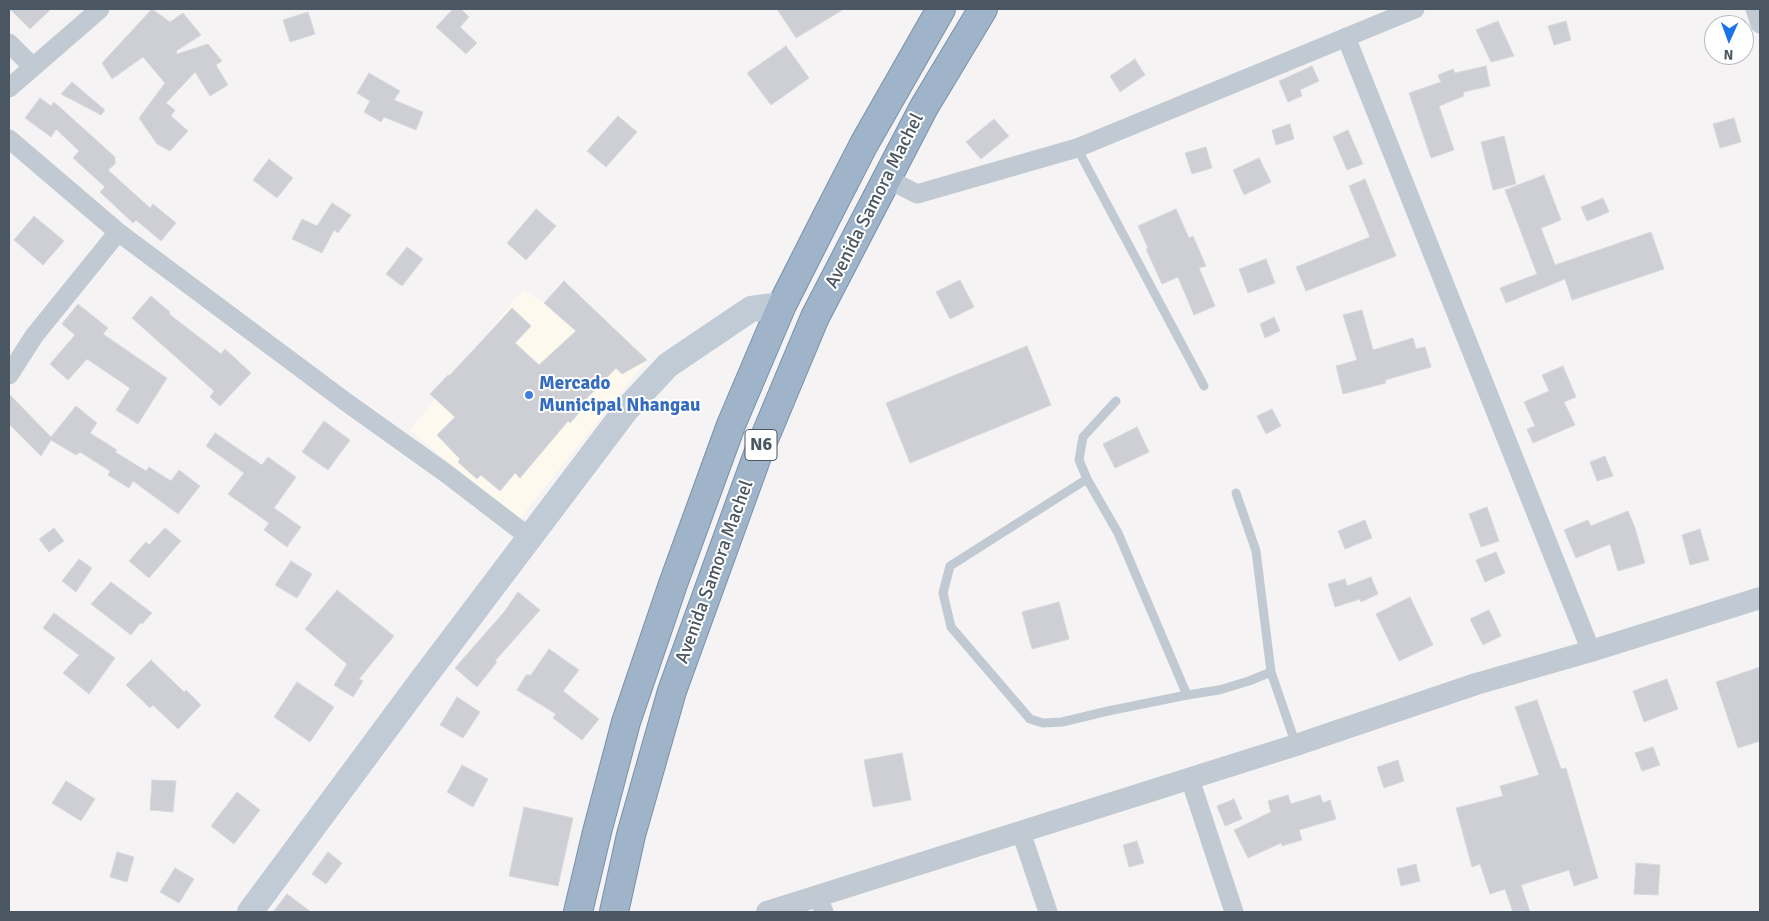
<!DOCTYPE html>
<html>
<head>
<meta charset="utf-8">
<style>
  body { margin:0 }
  #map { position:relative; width:1769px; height:921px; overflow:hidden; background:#f5f3f3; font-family:Signika,sans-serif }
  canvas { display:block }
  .frame { position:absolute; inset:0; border:10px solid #4a5661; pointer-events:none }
  .north { position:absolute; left:1704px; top:15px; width:50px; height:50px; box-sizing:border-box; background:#fff; border:1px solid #b7bbc0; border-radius:50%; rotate:182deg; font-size:14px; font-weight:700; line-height:20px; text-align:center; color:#4a5661 }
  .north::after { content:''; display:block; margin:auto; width:18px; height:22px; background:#1a73e8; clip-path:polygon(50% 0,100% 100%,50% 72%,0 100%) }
</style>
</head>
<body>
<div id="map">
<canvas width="1769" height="921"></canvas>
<div class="frame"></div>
<div class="north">N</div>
</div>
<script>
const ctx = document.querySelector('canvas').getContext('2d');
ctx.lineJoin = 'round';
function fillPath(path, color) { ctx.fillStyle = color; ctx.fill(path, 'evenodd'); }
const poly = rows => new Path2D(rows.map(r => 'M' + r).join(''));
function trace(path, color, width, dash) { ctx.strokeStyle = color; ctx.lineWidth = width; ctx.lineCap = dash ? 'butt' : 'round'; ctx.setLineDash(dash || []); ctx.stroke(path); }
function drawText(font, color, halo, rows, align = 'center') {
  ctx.font = font + ' Signika,sans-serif'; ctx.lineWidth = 4; ctx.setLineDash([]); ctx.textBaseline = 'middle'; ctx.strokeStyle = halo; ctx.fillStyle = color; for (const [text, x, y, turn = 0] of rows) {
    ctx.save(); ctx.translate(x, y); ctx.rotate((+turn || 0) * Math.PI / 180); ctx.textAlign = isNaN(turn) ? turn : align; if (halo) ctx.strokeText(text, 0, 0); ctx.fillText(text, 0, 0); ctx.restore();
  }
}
fillPath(poly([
  [564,281,647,360,518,521,410,430,523,289,544,303]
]), '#fdf9ef');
const building = poly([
  [10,9,51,9,30,29,10,9],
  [152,9,170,22,183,13,201,35,176,51,177,54,208,44,222,61,216,65,228,85,210,96,195,72,166,103,175,110,171,116,188,131,170,151,157,144,139,118,165,83,143,57,112,79,102,63,152,9],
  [453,9,461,9,469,17,460,27,477,43,466,54,436,27,453,9],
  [777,9,844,9,796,38,777,9],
  [308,12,315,34,290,42,283,20,308,12],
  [1498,21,1514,56,1491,62,1476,30,1498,21],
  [1566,21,1571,40,1554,45,1548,26,1566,21],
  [786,46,809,78,771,105,747,73,786,46],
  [1135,59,1145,75,1120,92,1110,76,1135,59],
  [1312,66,1319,81,1300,90,1302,96,1288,102,1279,81,1312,66],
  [1486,66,1490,86,1463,92,1464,96,1439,106,1454,150,1431,158,1409,93,1441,82,1438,75,1453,69,1455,73,1486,66],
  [369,73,400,91,394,100,423,112,416,130,384,117,381,122,364,112,370,101,357,93,369,73],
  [72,82,105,110,101,115,61,94,72,82],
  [40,98,51,106,54,102,115,157,115,164,108,170,150,208,153,204,176,223,161,241,136,220,133,223,100,192,105,187,73,158,79,151,56,129,51,137,25,118,40,98],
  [618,116,637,132,606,167,587,151,618,116],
  [1734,118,1741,142,1720,148,1713,124,1734,118],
  [994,119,1009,136,981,159,966,142,994,119],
  [1290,124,1294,139,1276,145,1272,130,1290,124],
  [1348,130,1363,164,1347,170,1333,137,1348,130],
  [1504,136,1516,184,1493,190,1481,142,1504,136],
  [1206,147,1212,168,1192,174,1185,153,1206,147],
  [1259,158,1271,182,1244,195,1233,170,1259,158],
  [269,159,293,178,277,198,253,180,269,159],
  [1544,175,1561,220,1541,228,1555,265,1651,232,1664,269,1572,300,1565,279,1506,303,1500,288,1537,274,1505,190,1544,175],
  [1365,179,1396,256,1306,291,1296,267,1370,237,1349,186,1365,179],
  [1603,198,1609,212,1587,221,1581,207,1603,198],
  [332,203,351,215,338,233,334,230,322,253,292,239,302,219,317,226,332,203],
  [536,209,556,226,526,260,507,243,536,209],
  [1176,209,1189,238,1193,236,1206,266,1199,268,1215,306,1194,315,1178,277,1162,284,1146,249,1148,248,1138,226,1176,209],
  [34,216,64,241,43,265,14,240,34,216],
  [407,247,423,259,402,286,386,274,407,247],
  [1266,259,1275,283,1248,293,1239,269,1266,259],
  [960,280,974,307,950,319,936,292,960,280],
  [564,281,647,360,622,374,616,368,585,400,588,403,570,423,568,421,520,478,515,473,500,491,481,475,477,479,458,462,460,459,437,435,455,417,430,394,448,375,449,376,478,345,512,308,531,326,515,343,539,365,576,331,544,303,564,281],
  [151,296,170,312,169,314,221,354,225,349,251,373,220,406,210,397,214,391,132,318,151,296],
  [78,304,108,328,103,334,167,378,138,424,116,410,130,388,87,359,68,380,50,364,75,335,62,324,78,304],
  [1362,310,1373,350,1413,338,1416,349,1425,347,1431,367,1385,380,1386,383,1343,394,1336,366,1357,360,1343,315,1362,310],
  [1274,317,1280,331,1265,338,1260,324,1274,317],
  [1027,346,1051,405,910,463,886,403,1027,346],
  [1563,366,1576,397,1564,402,1575,425,1533,443,1527,429,1535,426,1524,402,1549,391,1542,375,1563,366],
  [9,394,51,437,76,406,97,423,90,433,117,450,115,452,146,471,149,467,171,481,179,470,200,486,178,514,133,481,129,488,108,475,110,471,80,452,76,455,51,440,41,456,9,424,9,394],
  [1272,409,1281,426,1266,434,1257,416,1272,409],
  [324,421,350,440,328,470,302,452,324,421],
  [1137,427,1149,452,1115,468,1103,444,1137,427],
  [215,433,262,465,268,457,296,477,274,508,301,527,287,547,264,530,269,523,228,494,244,473,206,446,215,433],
  [1605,456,1613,476,1597,481,1590,462,1605,456],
  [1487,507,1499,541,1481,547,1469,514,1487,507],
  [1628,511,1635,528,1645,563,1618,571,1610,544,1576,558,1564,530,1588,520,1591,526,1628,511],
  [1365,520,1372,538,1345,549,1338,531,1365,520],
  [54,528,64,541,49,552,39,539,54,528],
  [165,528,181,541,149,578,129,561,146,542,149,545,165,528],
  [1700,529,1709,560,1690,565,1682,535,1700,529],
  [1496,552,1505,573,1485,582,1476,560,1496,552],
  [79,559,92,568,76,592,62,581,79,559],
  [291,561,312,574,297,598,275,585,291,561],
  [1371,577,1378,594,1361,602,1360,599,1335,607,1328,584,1345,579,1347,586,1371,577],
  [111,582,152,613,142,624,140,623,131,635,91,604,111,582],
  [337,590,394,636,359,679,363,681,353,697,334,685,347,664,305,629,337,590],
  [518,592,540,610,495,661,497,662,477,687,455,668,504,612,518,592],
  [1410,597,1433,645,1399,661,1376,614,1410,597],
  [1059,602,1069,639,1032,649,1022,612,1059,602],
  [1489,610,1501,636,1483,645,1470,619,1489,610],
  [54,613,115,658,89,694,63,673,79,655,43,628,54,613],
  [549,649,579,670,563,691,599,719,582,740,553,718,556,714,517,690,526,675,531,675,549,649],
  [151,660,184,692,186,690,201,705,178,729,153,705,150,708,126,685,151,660],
  [1760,667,1760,741,1738,748,1716,682,1760,667],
  [1667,679,1678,709,1644,722,1633,691,1667,679],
  [297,682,334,707,310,742,274,717,297,682],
  [457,697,480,712,463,738,440,725,457,697],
  [1537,700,1561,769,1566,768,1598,878,1574,886,1569,870,1521,885,1530,912,1513,912,1505,889,1490,894,1480,864,1472,867,1456,808,1503,796,1500,786,1539,775,1515,707,1537,700],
  [1653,747,1660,765,1642,771,1635,753,1653,747],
  [902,753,911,800,873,807,864,760,902,753],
  [1398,760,1404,781,1384,788,1377,767,1398,760],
  [462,765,488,779,473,807,447,792,462,765],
  [152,780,176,781,173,812,150,810,152,780],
  [66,781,95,799,81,821,52,803,66,781],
  [237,792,260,810,234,844,211,826,237,792],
  [1288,795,1291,804,1320,795,1323,803,1330,800,1336,819,1299,830,1302,840,1282,846,1281,843,1248,858,1234,830,1271,812,1268,801,1288,795],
  [1234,799,1242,819,1225,826,1217,806,1234,799],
  [524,807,573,818,558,886,509,876,524,807],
  [1137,841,1144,863,1129,867,1123,845,1137,841],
  [117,852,134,857,127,882,110,877,117,852],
  [328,852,342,863,326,884,312,874,328,852],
  [1636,863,1660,865,1658,895,1634,894,1636,863],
  [1416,864,1420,881,1401,886,1397,869,1416,864],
  [175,868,194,879,179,903,160,892,175,868],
  [287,894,311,912,273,912,287,894]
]);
fillPath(building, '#cdcfd5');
trace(building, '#d7d9de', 1);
const trunk = poly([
  [578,912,597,832,626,722,673,584,731,425,782,305,825,220,864,144,941,9],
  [614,912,631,835,672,691,759,451,815,317,924,107,983,9]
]);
trace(trunk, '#7690ad', 30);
trace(poly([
  [1077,148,1204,386],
  [1116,401,1083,437,1079,460,1087,479,1118,533,1187,695],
  [1087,479,950,566,943,593,951,627,1030,719,1043,723,1062,722,1108,711,1187,695,1219,690,1249,681,1271,672],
  [1236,493,1256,551,1271,672,1296,745]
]), '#c1cad2', 9);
trace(poly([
  [1755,9,1760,24],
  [1346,37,1591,651],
  [9,43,33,67],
  [9,88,100,9],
  [9,139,118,232,346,402,447,474,529,537],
  [886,178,917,194,1077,148,1415,9],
  [9,375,34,336,118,232],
  [1190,779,1234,912],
  [1021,832,1048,912],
  [818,896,824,912]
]), '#c1cad2', 19);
trace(poly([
  [767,912,1296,745,1476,684,1591,651,1760,598]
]), '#c1cad2', 22);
trace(poly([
  [250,912,419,684,626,410,668,365,751,309,782,305]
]), '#c1cbd6', 26);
trace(trunk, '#9fb4c9', 28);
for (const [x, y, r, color] of [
  [529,395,5,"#3f7fe0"]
]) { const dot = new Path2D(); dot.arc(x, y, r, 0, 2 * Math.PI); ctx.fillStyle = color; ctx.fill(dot); trace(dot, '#fff', 2); }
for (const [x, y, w] of [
  [761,445,32]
]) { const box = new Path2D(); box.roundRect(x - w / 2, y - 15.5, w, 31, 4); ctx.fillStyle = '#fff'; ctx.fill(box); trace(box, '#4a5661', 1); }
drawText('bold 18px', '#4a5661', null, [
  ["N6",761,445]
]);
drawText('19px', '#4a5661', '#fff', [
  ["Avenida Samora Machel",875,201,-63],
  ["Avenida Samora Machel",715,572,-70]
]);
drawText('bold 19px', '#366cbe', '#fff', [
  ["Mercado",539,384],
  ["Municipal Nhangau",539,406]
], 'left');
</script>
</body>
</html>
